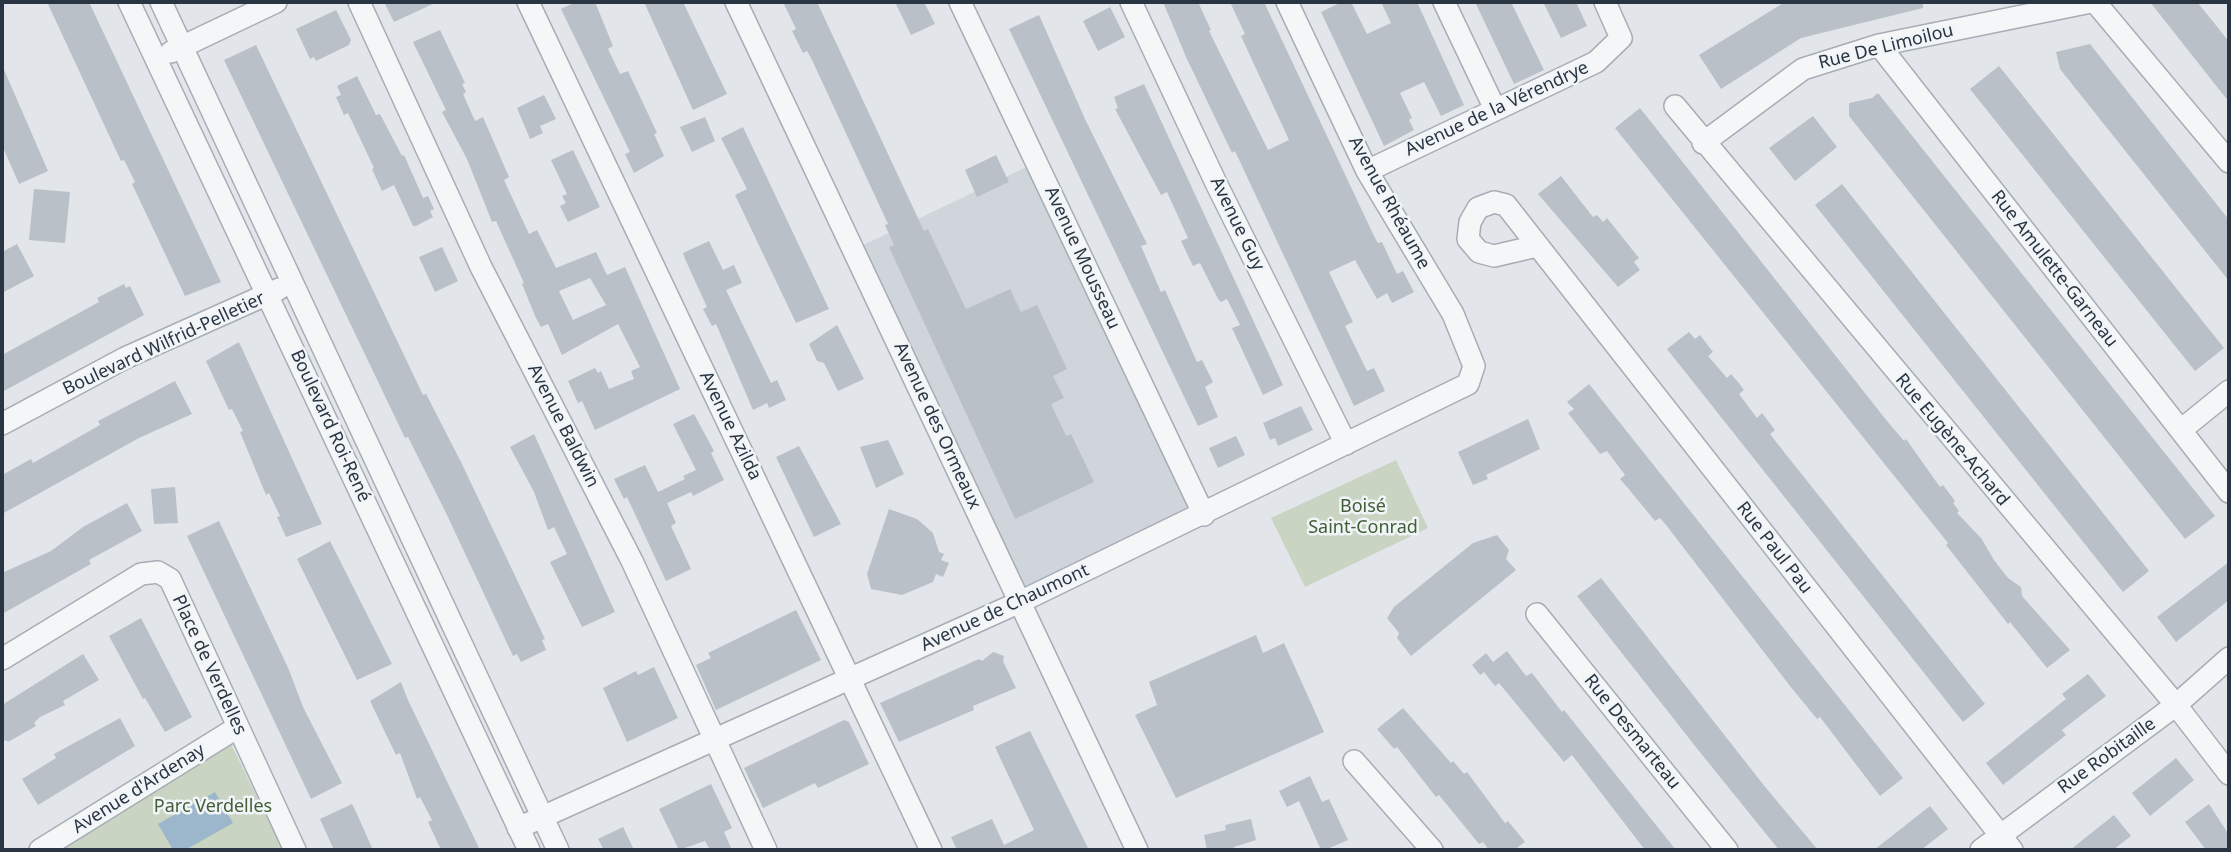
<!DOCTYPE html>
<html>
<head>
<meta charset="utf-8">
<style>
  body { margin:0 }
  #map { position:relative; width:2231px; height:852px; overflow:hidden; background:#e2e6ea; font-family:"Noto Sans",sans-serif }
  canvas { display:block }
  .frame { position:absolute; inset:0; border:4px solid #293542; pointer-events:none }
</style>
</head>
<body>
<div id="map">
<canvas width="2231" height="852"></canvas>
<div class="frame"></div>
</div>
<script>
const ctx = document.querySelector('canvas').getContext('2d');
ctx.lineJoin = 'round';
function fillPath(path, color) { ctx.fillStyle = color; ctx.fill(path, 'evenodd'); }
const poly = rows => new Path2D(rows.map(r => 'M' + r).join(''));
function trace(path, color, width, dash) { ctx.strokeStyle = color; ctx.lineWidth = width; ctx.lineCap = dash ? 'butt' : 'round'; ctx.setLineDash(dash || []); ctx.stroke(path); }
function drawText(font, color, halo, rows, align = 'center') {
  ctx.font = font + ' "Noto Sans",sans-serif'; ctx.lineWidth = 5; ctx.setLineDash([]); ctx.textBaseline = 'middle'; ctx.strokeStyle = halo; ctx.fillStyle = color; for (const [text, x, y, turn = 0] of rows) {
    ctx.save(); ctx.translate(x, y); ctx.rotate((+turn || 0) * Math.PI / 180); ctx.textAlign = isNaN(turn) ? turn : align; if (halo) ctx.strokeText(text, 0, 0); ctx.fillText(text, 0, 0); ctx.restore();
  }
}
fillPath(poly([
  [1035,163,1200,517,1025,597,855,249]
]), '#d0d5dc');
fillPath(poly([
  [1396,460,1428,528,1305,587,1271,518],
  [231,744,283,850,56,850]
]), '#c9d4c3');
fillPath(poly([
  [215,792,233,823,185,850,173,850,158,824]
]), '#9cb7cb');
fillPath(poly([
  [47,2,89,2,221,282,185,296,132,184,135,182,124,160,121,161],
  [384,2,437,2,394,22],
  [576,2,595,2,613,46,608,49,620,74,628,71,657,133,654,134,664,156,634,173,625,154,630,152,561,9],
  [644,2,683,2,727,94,693,110],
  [783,2,817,2,924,231,928,229,966,309,1010,289,1021,312,1037,305,1067,369,1053,376,1064,398,1051,404,1066,436,1071,434,1094,482,1015,519,889,247,894,245,885,225,888,224,812,60,807,51,803,53,792,31,796,29],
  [895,2,924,2,935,24,911,35],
  [1163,2,1198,2,1211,30,1209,31,1268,150,1289,140,1241,36,1245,34,1230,2,1264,2,1374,236,1378,243,1382,242,1397,274,1403,271,1414,292,1392,303,1387,293,1377,299,1355,260,1329,272,1353,322,1345,326,1367,371,1374,368,1385,391,1354,406,1235,151,1232,153,1186,57],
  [1342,2,1351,2,1367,34,1391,23,1381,2,1417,2,1464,105,1441,116,1424,82,1400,93,1412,118,1409,120,1414,130,1384,146,1321,12],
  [1475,2,1511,2,1544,70,1514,84],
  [1543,2,1576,2,1587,26,1561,38],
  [1785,2,1923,2,1923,8,1801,38,1721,89,1699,55],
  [2150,2,2197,2,2215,24,2229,42,2229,102],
  [1110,7,1125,37,1098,51,1083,21],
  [336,10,351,40,349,45,316,61,314,57,310,59,296,29],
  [1039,15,1085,119,1147,244,1141,246,1161,292,1165,290,1197,362,1202,360,1213,382,1205,387,1218,417,1198,426,1009,29],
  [440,30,465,83,462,84,466,92,463,94,475,121,483,117,509,177,504,180,529,234,537,230,556,268,596,252,607,275,625,267,680,389,595,430,582,401,578,403,568,381,595,368,598,373,601,371,609,389,634,379,631,371,640,367,618,324,562,355,548,324,541,327,536,318,522,284,524,283,496,221,492,222,467,159,442,112,446,110,413,42],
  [590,278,606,305,573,320,559,291],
  [2090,44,2229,220,2229,281,2060,69,2056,52],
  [256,45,423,395,426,394,461,462,545,639,542,640,546,650,521,662,517,654,513,656,447,515,408,437,405,438,224,60],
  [2,65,48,171,19,184,2,145],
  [1999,66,2224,348,2195,371,1970,89],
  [357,76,376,115,380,114,402,156,404,155,423,198,428,196,434,209,430,211,433,217,416,226,413,226,394,185,382,191,372,169,374,168,348,113,344,115,336,97,341,95,337,86],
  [1144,84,1283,385,1263,395,1232,328,1240,325,1227,299,1221,302,1218,299,1200,263,1193,266,1181,241,1188,238,1167,192,1161,195,1115,109,1118,108,1114,97],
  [1878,93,2215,516,2185,539,1849,116,1849,103,1872,98],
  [544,95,556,119,540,126,543,133,530,139,517,108],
  [1640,108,1887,421,1904,441,1906,439,1940,487,1943,485,1955,501,1953,503,1959,511,1957,513,1981,538,1994,560,2008,578,2021,587,2022,596,2070,650,2047,668,2010,622,2008,624,1946,545,1948,543,1615,128],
  [1813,116,1837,147,1795,181,1769,148],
  [705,117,715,141,692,152,680,127],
  [743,127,829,309,796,323,735,195,747,189,721,138],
  [573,150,600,207,568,222,560,206,566,203,562,196,567,194,551,160],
  [996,155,1009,182,977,197,965,170],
  [1561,176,1593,217,1597,215,1603,222,1607,218,1639,258,1634,262,1640,270,1618,287,1538,194],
  [1842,184,2149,571,2123,592,1815,205],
  [34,189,70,192,65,243,29,240],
  [709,241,723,270,734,265,742,283,726,290,771,383,777,380,786,400,769,408,767,403,753,410,716,324,712,326,703,309,707,307,685,259,683,253],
  [17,244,34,276,2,293,2,252],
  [442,247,458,281,435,292,419,257],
  [124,284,126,288,130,286,144,315,2,392,2,355,99,302,97,298],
  [837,325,864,379,838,391,824,363,817,361,809,344],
  [1689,332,1695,339,1700,335,1713,352,1708,356,1727,378,1731,374,1738,382,1744,390,1739,394,1757,418,1762,413,1775,430,1770,434,1784,452,1985,704,1963,722,1667,349],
  [239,342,322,524,286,537,277,517,280,516,269,493,266,495,240,432,243,431,232,409,229,410,206,361],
  [175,381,192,414,139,438,2,514,2,475,31,459,33,463,100,425,98,421],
  [1589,384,1903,778,1880,796,1820,717,1817,719,1790,686,1666,525,1660,518,1655,521,1627,487,1620,479,1625,475,1607,451,1600,454,1568,413,1574,409,1567,402],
  [1301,406,1313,430,1278,446,1275,438,1270,440,1263,423],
  [694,414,714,451,711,453,724,480,693,496,691,492,667,503,676,523,671,526,691,569,666,581,627,497,624,499,614,479,645,465,658,492,685,479,683,476,696,470,673,424],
  [1528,419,1540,449,1486,475,1488,479,1473,485,1458,452],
  [534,434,615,612,582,627,550,562,567,554,554,527,548,530,534,492,510,447],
  [1236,436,1245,455,1218,468,1209,448],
  [888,440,904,474,876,488,860,447],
  [799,446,841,524,814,537,776,457],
  [175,487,178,523,154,524,151,489],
  [127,503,142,531,89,560,91,564,2,614,2,573,51,551,83,527],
  [889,509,917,519,933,533,939,552,944,554,941,560,949,563,943,577,936,574,933,582,902,595,871,589,867,574],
  [219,521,289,670,303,707,342,783,311,799,187,536],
  [1497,535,1509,550,1506,559,1516,570,1411,656,1397,638,1399,633,1387,618,1394,607,1473,543],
  [330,541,392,664,357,680,297,559],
  [2229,562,2229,600,2176,642,2157,617],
  [1601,578,1766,788,1818,850,1779,850,1699,751,1577,596],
  [796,610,821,660,716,710,696,665,711,658,708,653],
  [141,618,192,717,165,732,145,698,143,699,109,636],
  [1256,635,1263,653,1284,643,1324,732,1176,798,1135,715,1157,705,1149,682],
  [1507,651,1526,676,1532,673,1562,712,1564,710,1676,850,1645,850,1572,755,1564,762,1499,683,1495,686,1484,672,1480,675,1472,665,1486,653,1493,662],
  [993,652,1004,656,1003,661,1016,688,973,706,974,710,899,742,880,703,979,659,982,661],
  [83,654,99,680,63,701,65,705,40,717,34,723,36,726,8,742,6,740,2,742,2,705],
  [654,667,678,718,627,742,603,688,636,671,638,675],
  [2088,674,2106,696,2062,730,2066,735,2003,785,1986,763,2066,699,2062,694],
  [401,682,407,698,480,850,441,850,428,822,432,820,420,797,417,799,400,753,396,755,370,701],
  [1403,708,1451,763,1453,761,1464,774,1467,772,1505,823,1508,821,1525,842,1514,850,1489,850,1483,842,1479,844,1439,795,1436,797,1397,747,1394,749,1377,729],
  [120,718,135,746,38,805,22,779,56,758,54,754],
  [844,720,849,722,869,764,818,788,815,783,763,808,744,768],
  [1030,731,1089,850,957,850,951,837,992,819,1004,845,1034,830,995,747],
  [2176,758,2194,780,2150,816,2132,793],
  [1310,776,1322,802,1329,799,1348,840,1325,850,1321,850,1299,801,1287,807,1279,791],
  [711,784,732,828,724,832,732,850,710,850,705,841,679,850,659,809],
  [352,804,357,814,373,850,334,850,320,819],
  [2209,804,2229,835,2229,850,2206,850,2185,822],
  [1930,806,1948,829,1921,850,1874,850],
  [2114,815,2131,836,2113,850,2070,850],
  [1251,819,1256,840,1234,847,1234,850,1207,850,1204,835,1226,830,1225,825],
  [623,827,634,850,604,850,598,839]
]), '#b9c0c7');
const minor = poly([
  [129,2,529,850],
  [161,2,558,850],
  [359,2,481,267,632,561,766,850],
  [528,2,931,850],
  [736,2,1137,850],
  [960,2,1204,515],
  [1131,2,1216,183,1346,444],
  [1444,2,1495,109],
  [2095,2,2229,162],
  [1879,45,2229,492],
  [171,52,276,2],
  [1675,106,2176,705,2229,774],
  [1703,143,1803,69,1879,45,2091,2],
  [1367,171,1596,62,1621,38,1605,2],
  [1537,246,1494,256,1479,252,1468,239,1470,222,1478,208,1494,202,1506,205,2012,850],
  [2,424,125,358,279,289],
  [2181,430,2229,391],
  [1537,614,1727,850],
  [2,659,141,574,158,572,170,579,295,850],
  [1354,761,1432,850],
  [518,828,1020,602,1468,384,1474,366,1453,314,1367,171,1287,2],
  [40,850,238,727],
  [1981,850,2176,705,2229,658]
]);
trace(minor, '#a7adb4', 24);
trace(minor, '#f5f6f8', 21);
drawText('18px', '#293542', '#f1f5f8', [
  ["Rue De Limoilou",1886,47,-14],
  ["Avenue de la Vérendrye",1497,109,-25],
  ["Avenue Rhéaume",1389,203,61],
  ["Avenue Guy",1237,224,64],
  ["Avenue Mousseau",1082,258,65],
  ["Rue Amulette-Garneau",2054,269,52],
  ["Boulevard Wilfrid-Pelletier",164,344,-25],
  ["Boulevard Roi-René",330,426,65],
  ["Avenue Baldwin",563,426,63],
  ["Avenue Azilda",730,426,64],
  ["Avenue des Ormeaux",937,426,65],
  ["Rue Eugène-Achard",1952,440,50],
  ["Rue Paul Pau",1774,548,52],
  ["Avenue de Chaumont",1005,608,-25],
  ["Place de Verdelles",209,665,65],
  ["Rue Desmarteau",1632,732,51],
  ["Rue Robitaille",2107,756,-36],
  ["Avenue d'Ardenay",139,789,-32]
]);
drawText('18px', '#425e37', '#f1f5f8', [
  ["Boisé",1363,507],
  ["Saint-Conrad",1363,528],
  ["Parc Verdelles",213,807]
]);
</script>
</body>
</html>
